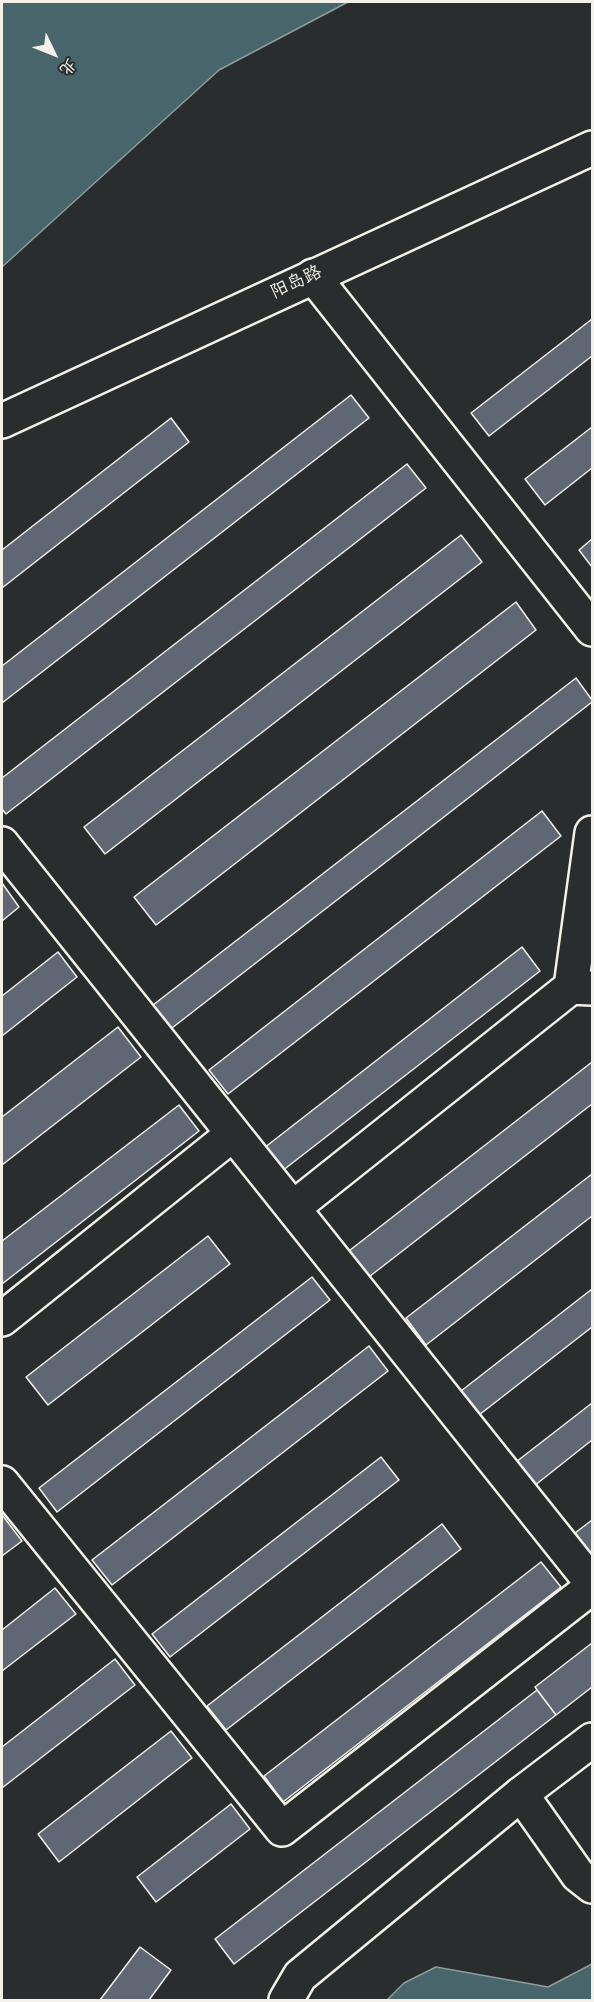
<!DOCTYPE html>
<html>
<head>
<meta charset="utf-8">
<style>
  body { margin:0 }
  #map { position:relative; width:594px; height:2002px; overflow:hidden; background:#2a2d2e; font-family:Kalam,"LXGW WenKai TC",sans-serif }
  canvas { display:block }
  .frame { position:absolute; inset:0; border:3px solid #f4f1e8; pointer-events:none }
  .north { position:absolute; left:24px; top:24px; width:60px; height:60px; -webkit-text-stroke:4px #2a2d2e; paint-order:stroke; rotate:133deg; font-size:16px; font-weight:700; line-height:24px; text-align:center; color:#f4f1e8 }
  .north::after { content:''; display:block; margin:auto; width:21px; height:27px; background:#f4f1e8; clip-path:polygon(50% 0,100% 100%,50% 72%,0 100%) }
</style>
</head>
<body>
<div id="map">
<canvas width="594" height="2002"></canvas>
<div class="frame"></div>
<div class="north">北</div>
</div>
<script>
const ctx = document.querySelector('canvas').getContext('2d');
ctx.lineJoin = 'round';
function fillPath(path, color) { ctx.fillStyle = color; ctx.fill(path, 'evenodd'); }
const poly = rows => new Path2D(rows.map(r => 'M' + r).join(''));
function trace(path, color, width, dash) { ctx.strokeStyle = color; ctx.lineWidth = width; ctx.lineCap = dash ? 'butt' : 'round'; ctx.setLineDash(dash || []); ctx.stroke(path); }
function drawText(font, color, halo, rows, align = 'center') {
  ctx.font = font + ' Kalam,"LXGW WenKai TC",sans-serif'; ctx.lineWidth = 6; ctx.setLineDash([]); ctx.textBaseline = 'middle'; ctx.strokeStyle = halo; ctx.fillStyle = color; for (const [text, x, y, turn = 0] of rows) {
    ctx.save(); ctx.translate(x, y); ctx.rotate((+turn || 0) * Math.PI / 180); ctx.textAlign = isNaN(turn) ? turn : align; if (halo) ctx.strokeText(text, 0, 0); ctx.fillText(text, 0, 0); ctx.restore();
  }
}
const water = poly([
  [2,2,348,2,219,70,2,267,2,2],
  [592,1964,592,2000,387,2000,404,1983,436,1967,548,1987,592,1964]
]);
fillPath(water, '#47656a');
trace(water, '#8c9d9c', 1.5);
const building = poly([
  [592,319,592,356,489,436,471,413,592,319],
  [351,395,369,418,2,703,2,666,351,395],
  [171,418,189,442,2,588,2,550,171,418],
  [592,427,592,468,545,505,525,479,592,427],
  [407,464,426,488,6,814,2,809,2,778,407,464],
  [461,535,482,562,105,854,84,827,461,535],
  [592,539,592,567,579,550,592,539],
  [516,602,536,630,156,925,134,897,516,602],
  [576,678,592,700,592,702,172,1028,153,1005,576,678],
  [542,811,561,836,228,1094,209,1070,542,811],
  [2,883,19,907,2,921,2,883],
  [522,947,540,971,282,1171,264,1148,522,947],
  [58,952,77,977,2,1036,2,996,58,952],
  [118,1027,141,1057,2,1165,2,1117,118,1027],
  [592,1062,592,1104,365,1280,345,1254,592,1062],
  [179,1105,199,1131,2,1284,2,1241,179,1105],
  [592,1174,592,1216,426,1345,406,1318,592,1174],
  [208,1236,230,1264,48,1405,26,1377,208,1236],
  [312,1277,330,1300,57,1512,39,1488,312,1277],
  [592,1289,592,1327,479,1415,461,1391,592,1289],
  [369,1346,388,1371,112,1585,92,1560,369,1346],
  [592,1403,592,1440,534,1486,516,1462,592,1403],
  [381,1457,399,1480,170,1657,152,1634,381,1457],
  [3,1516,22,1541,2,1556,2,1517,3,1516],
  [592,1520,592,1555,575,1533,592,1520],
  [442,1524,461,1549,226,1730,207,1706,442,1524],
  [541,1562,561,1587,283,1802,264,1776,541,1562],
  [55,1588,76,1614,2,1671,2,1630,55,1588],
  [592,1643,592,1687,556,1715,535,1687,592,1643],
  [115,1659,135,1685,2,1788,2,1747,115,1659],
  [537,1690,556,1715,234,1964,215,1939,537,1690],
  [171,1731,192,1758,59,1862,38,1834,171,1731],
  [231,1804,250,1829,156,1902,137,1877,231,1804],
  [140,1947,171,1970,149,2000,100,2000,140,1947]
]);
fillPath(building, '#5f6775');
trace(building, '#f4f1e8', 1.5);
const minor = poly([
  [313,276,592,629],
  [592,833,571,987,592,988],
  [2,844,592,1583],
  [293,1208,571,987],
  [2,1319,233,1134],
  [2,1483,282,1829,592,1587],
  [521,1794,578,1875,592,1886]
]);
const major = poly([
  [2,421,592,148],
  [286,2000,300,1976,521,1794,592,1740]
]);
trace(minor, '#f4f1e8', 38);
trace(major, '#f4f1e8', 38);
trace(minor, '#2a2d2e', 33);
trace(major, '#2a2d2e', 33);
drawText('18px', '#f4f1e8', '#2a2d2e', [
  ["阳岛路",297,284,-25]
]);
</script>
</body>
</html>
